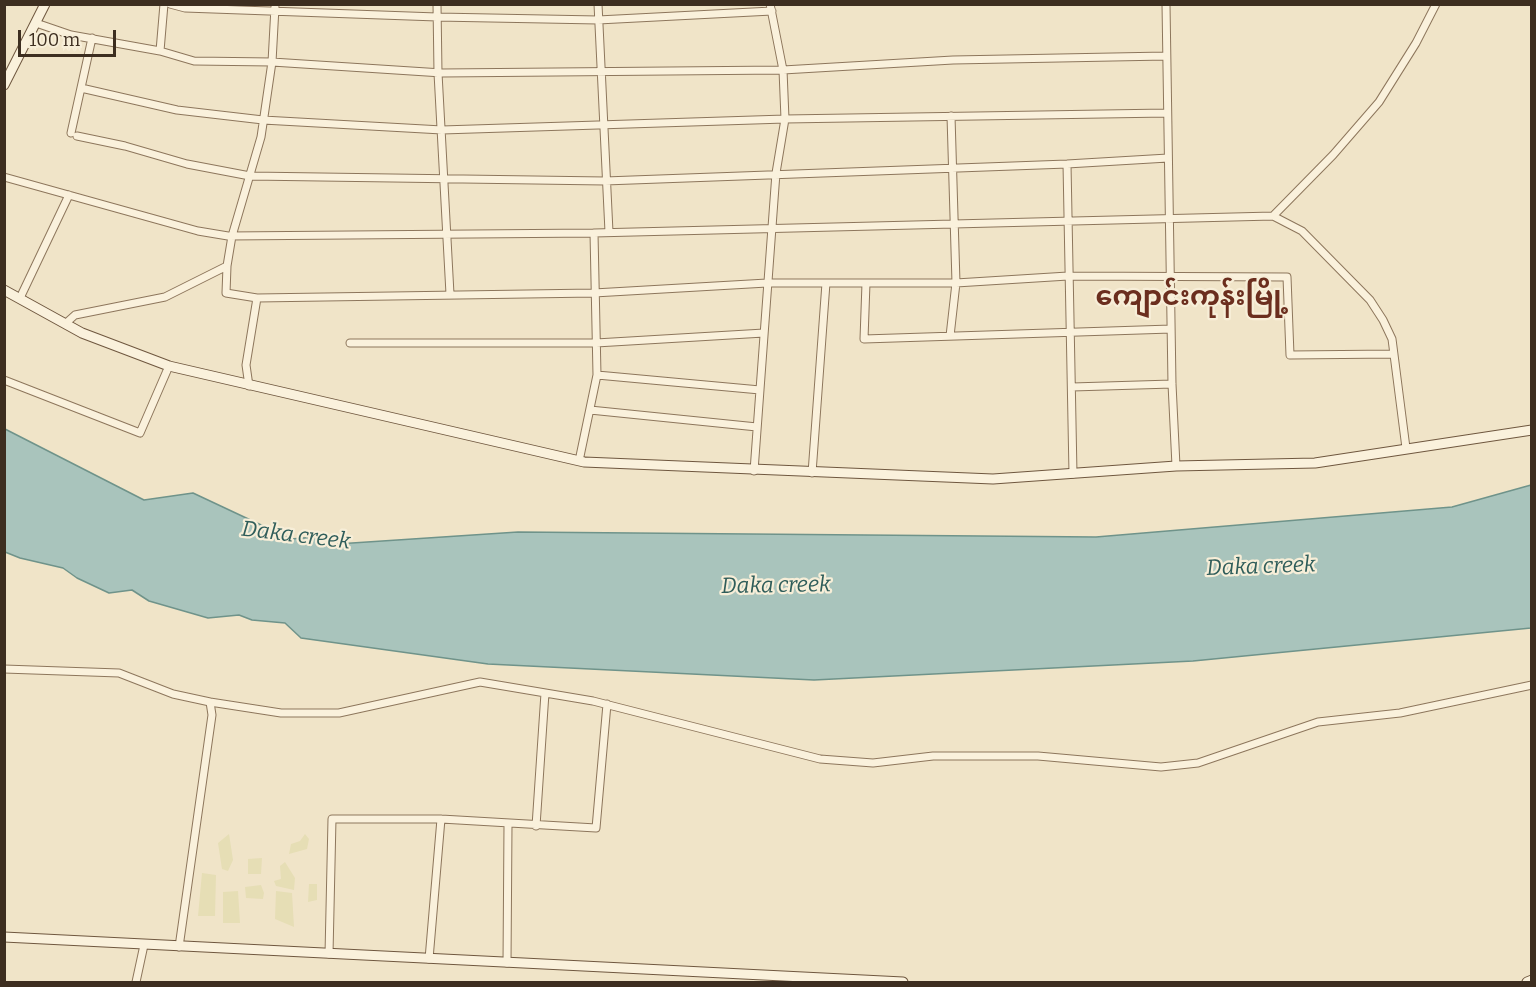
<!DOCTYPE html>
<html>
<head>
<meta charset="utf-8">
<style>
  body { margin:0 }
  #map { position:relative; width:1536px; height:987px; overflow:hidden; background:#f0e4c8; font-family:Bitter,serif }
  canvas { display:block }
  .frame { position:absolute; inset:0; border:6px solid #3d2e20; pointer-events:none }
  .scale { position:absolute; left:18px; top:30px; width:98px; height:27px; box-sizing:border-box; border:3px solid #3d2e20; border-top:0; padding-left:8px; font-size:18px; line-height:21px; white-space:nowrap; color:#3d2e20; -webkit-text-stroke:4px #f7eed8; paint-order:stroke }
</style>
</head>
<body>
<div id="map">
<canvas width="1536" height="987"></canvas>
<div class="frame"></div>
<div class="scale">100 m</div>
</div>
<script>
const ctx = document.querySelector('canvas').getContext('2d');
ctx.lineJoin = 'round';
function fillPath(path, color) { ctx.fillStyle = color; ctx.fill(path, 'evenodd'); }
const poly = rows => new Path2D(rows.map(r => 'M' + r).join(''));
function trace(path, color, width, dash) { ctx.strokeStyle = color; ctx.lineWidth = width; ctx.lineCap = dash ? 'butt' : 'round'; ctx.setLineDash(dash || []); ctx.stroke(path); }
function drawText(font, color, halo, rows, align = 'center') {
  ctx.font = font + ' Bitter,"Noto Sans Myanmar",serif'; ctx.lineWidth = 4.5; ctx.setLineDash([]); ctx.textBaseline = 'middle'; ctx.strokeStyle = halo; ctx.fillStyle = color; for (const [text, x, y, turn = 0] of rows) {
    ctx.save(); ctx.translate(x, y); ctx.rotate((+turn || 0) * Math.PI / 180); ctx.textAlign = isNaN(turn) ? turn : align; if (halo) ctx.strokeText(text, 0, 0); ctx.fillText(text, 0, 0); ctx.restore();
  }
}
fillPath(poly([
  [229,834,233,860,228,871,222,869,218,843],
  [305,834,309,839,307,849,289,854,291,844,300,841],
  [262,858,261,874,248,874,248,859],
  [285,862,295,878,294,890,276,886,274,881,281,879,280,866],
  [202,873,216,875,215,916,198,916],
  [309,884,317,884,317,900,308,902],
  [261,885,264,893,263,899,246,898,245,887],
  [238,891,240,923,223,923,223,892],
  [276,891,292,893,294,927,275,919]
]), '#e6deb5');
const water = poly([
  [5,429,144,500,193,493,291,539,315,537,337,544,518,532,1096,537,1452,507,1531,485,1531,628,1193,661,814,680,488,664,301,638,285,623,252,620,239,615,208,618,149,601,132,590,109,593,77,578,63,568,20,558,5,552,5,429]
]);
fillPath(water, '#a9c4bc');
trace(water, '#6f938a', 1.5);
const street = poly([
  [170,4,185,8,437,17,598,20,772,11],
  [437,4,438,73,450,294],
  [598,4,609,232],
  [1166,4,1172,384,1176,466],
  [36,23,71,35,160,51,194,61,272,62,442,73,783,70,953,60,1166,56],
  [160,51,164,4],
  [81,88,177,110,263,120,442,130,785,119,1167,113],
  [71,133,92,38],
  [77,136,125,146,187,164,250,176,605,181,1067,164,1168,158],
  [1067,164,1073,474],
  [4,177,198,231,228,236,594,233,1273,216,1302,231,1370,300,1383,320,1392,339,1406,448],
  [1273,216,1333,155,1379,102,1416,43,1436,4],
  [227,266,226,293,257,298,594,293,767,283,956,283,1068,276,1287,277,1290,355,1394,354],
  [866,283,864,339,1171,329],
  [20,298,69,195],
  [65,324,75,315,165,297,227,266,232,236,261,137,272,62,275,7],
  [950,336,956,283,951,116],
  [350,343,596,343,764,333],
  [597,375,760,390],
  [4,380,140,433,169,366],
  [249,386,246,365,257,298],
  [1072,387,1172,384],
  [590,410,757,427],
  [579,461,597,375,594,233],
  [754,471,776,173,785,119,783,70,770,4],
  [812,473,826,283],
  [4,669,119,673,173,694,210,702,212,715,179,947],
  [210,702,281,713,339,713,480,682,593,701,820,759,873,763,933,756,1038,756,1161,767,1198,763,1318,722,1400,713,1532,685],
  [536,826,545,693],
  [329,954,332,819,441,819,596,828,607,704],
  [429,959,441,819],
  [507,963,508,825],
  [136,982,144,945]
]);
const secondary = poly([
  [4,85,45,4],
  [4,290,82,333,169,366,584,462,993,479,1176,466,1315,463,1532,430],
  [4,937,903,982],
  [1527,982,1532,980]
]);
trace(street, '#8d765c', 9);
trace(secondary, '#6f573f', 11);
trace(street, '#faf1dc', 7);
trace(secondary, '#faf1dc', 9);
drawText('italic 22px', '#2f5d5a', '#f7eed8', [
  ["Daka creek",296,536,7],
  ["Daka creek",1261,567,-2],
  ["Daka creek",776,586,-1]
]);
drawText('bold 27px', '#6b2e1e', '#f7eed8', [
  ["ကျောင်းကုန်းမြို့",1192,297]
]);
</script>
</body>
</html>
